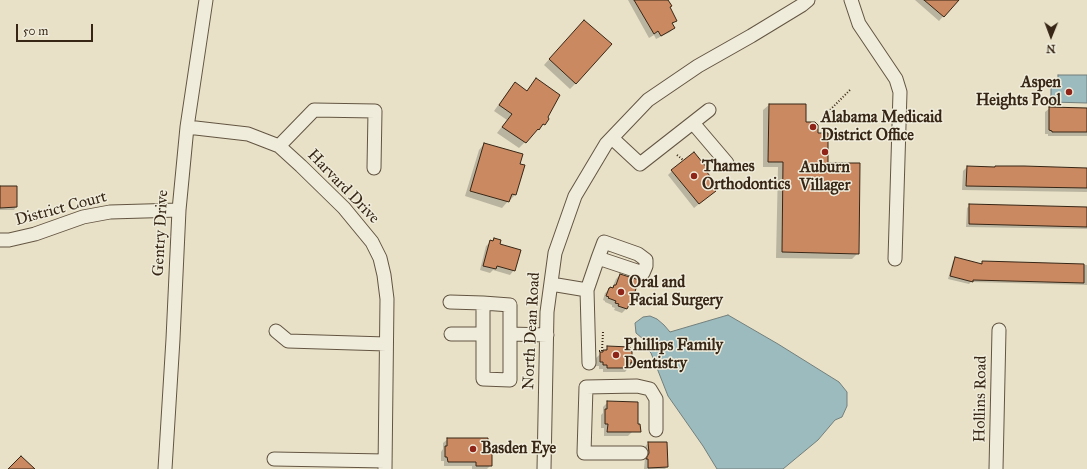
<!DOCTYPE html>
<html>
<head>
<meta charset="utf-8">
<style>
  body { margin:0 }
  #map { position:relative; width:1087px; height:469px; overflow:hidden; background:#e8e1c7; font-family:"IM FELL Great Primer",serif }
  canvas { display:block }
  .north { position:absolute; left:1031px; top:16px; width:40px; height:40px; -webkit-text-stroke:3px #f0ecdb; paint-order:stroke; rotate:181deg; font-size:11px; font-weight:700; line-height:16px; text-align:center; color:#372615 }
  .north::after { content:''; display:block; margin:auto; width:14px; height:18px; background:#372615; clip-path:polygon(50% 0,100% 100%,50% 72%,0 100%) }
  .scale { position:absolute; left:16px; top:24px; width:77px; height:18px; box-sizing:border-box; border:2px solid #372615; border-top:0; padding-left:5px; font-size:12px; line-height:14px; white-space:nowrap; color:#372615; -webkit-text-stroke:3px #f0ecdb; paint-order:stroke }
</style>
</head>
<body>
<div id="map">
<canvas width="1087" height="469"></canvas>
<div class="north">N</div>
<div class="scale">50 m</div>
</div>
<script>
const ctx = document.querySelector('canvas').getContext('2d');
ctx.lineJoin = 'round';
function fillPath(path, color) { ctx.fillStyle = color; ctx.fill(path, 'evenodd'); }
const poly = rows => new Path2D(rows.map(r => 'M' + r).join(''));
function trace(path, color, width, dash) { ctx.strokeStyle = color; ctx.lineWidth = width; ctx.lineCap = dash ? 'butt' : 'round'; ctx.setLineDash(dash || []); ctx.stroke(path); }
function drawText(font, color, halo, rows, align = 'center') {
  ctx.font = font + ' "IM FELL Great Primer",serif'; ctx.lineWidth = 3; ctx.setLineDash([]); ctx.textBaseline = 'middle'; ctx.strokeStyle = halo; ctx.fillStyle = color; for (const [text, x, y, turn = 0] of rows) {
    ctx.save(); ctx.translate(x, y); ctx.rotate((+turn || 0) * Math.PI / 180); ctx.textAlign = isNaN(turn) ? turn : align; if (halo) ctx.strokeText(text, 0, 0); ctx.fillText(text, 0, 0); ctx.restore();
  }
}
const water = poly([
  [1058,75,1087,75,1087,103,1051,102,1051,81,1058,81,1058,75],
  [728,315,778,344,839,382,847,392,847,406,842,417,835,420,818,440,783,469,717,469,703,446,668,396,651,353,648,350,643,339,636,333,635,323,643,317,650,316,657,319,664,325,670,332,728,315]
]);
fillPath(water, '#9bbbbf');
trace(water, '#737f7b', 1);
fillPath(poly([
  [628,0,667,0,669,8,676,20,672,24,674,28,670,32,656,39,654,35,649,38],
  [915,0,958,0,939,21],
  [578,27,576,83,570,89,544,65],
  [536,79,546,118,544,124,532,135,519,148,497,133,507,120,494,111,509,90,515,84,526,92],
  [769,105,805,123,817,134,858,253,852,259,776,258,778,167,763,167,763,110],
  [1050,108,1087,109,1087,136,1048,136,1048,134,1045,134,1045,112],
  [484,144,519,165,516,194,510,200,509,200,502,208,465,196,479,150],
  [967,167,1087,169,1087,192,962,190,963,171],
  [704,170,711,187,710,195,694,208,668,175,672,171],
  [0,187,16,207,14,210,0,210],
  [970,205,1087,208,1087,229,966,227,967,208],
  [494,239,499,244,514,270,510,275,493,270,490,273,480,270,486,246],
  [955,258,980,264,983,262,1087,265,1087,285,971,282,969,284,948,279,953,261],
  [620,275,630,305,622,313,614,310,615,308,612,307,612,305,605,302,605,301,603,300,605,293,611,288,612,288,616,279],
  [608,347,631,362,629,365,629,367,625,372,603,372,603,369,599,369,599,366,596,366,596,358],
  [608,402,632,432,628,436,604,436,604,428,601,428,601,415,603,413,603,407],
  [448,439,487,452,491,465,487,469,472,469,472,466,444,466,444,461,441,461,441,452,443,449,443,443],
  [648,443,667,467,665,469,644,469,645,458,644,448]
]), '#0003');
const building = poly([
  [634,0,668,0,672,6,670,7,677,21,672,23,675,28,661,36,658,31,654,34,634,0],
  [924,0,959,0,944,17,924,0],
  [584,20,612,44,576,84,549,59,584,20],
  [536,78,560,95,548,117,549,119,545,125,543,124,539,130,538,129,526,143,502,127,512,114,499,105,515,82,527,91,536,78],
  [769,104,806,104,806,122,815,122,818,125,818,133,828,133,828,163,860,163,859,254,782,252,783,162,768,162,769,104],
  [1049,107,1087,108,1087,132,1052,132,1052,131,1049,130,1049,107],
  [484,143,523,154,520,164,525,165,516,195,512,194,509,202,470,191,484,143],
  [694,152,707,168,705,170,716,183,712,186,716,191,699,204,671,170,694,152],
  [967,166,995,167,995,166,1024,166,1087,168,1087,188,966,186,967,166],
  [0,186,17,186,17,207,0,208,0,186],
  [969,204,1087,207,1087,227,969,224,969,204],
  [494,238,501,240,500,244,521,250,515,271,497,266,496,269,483,266,490,240,493,241,494,238],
  [955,257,982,264,982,261,1084,264,1084,283,973,280,973,282,950,276,955,257],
  [620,274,639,280,630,306,629,305,627,309,618,306,619,304,615,303,616,301,608,298,609,297,606,296,609,288,610,288,610,287,613,288,614,285,616,285,620,274],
  [607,346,630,347,630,351,632,351,632,363,630,363,630,368,607,368,607,365,603,365,603,362,600,362,600,352,603,352,603,350,607,350,607,346],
  [607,401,638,402,638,424,640,424,641,432,607,432,608,424,605,424,605,409,607,409,607,401],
  [447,438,488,438,488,451,492,451,492,466,476,466,476,462,448,462,447,457,445,457,445,446,447,446,447,438],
  [648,442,667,442,668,467,648,468,648,459,646,459,649,453,648,442],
  [21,456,35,469,8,469,21,456]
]);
fillPath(building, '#cb8962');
trace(building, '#372615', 1);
const minor = poly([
  [851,0,859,24,896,79,900,92,895,259],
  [693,123,727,163],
  [187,127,248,134,279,146,301,166,344,208,372,242,380,258,384,275,387,299,385,469],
  [612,138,640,164,709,110],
  [279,146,314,110,375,111,374,168],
  [0,240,9,240,35,234,83,217,110,212,179,210],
  [551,284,587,290],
  [450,302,483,303,483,379,510,380,510,334,547,335],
  [483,303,510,305,510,334],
  [276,331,288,341,386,344],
  [451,334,483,334],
  [589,363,587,290,598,258,604,242,638,254,646,260,646,266,643,273,598,258],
  [641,453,584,453,586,387,637,386,650,389,656,399,656,430],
  [274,459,385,461],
  [165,469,173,339,179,210,187,127,206,0],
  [544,469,547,312,555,253,575,196,606,144,648,100,698,66,751,36,802,5,808,0],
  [996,469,999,330]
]);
trace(minor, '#635542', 15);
trace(poly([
  [828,112,850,90],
  [677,155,683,160],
  [599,351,602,351,603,332]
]), '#372615', 2, [1, 2]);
trace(minor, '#f0ecdb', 13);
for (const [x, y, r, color] of [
  [1069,92,4,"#8f2418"],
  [813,127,4,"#8f2418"],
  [825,152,4,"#8f2418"],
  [694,176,4,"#8f2418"],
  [621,292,4,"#8f2418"],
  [616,355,4,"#8f2418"],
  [473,449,4,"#8f2418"]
]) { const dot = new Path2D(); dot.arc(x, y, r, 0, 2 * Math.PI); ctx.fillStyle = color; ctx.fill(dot); trace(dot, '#f0ecdb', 1.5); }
drawText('bold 16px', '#372615', '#f0ecdb', [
  ["Aspen",1061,83,"right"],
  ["Heights Pool",1061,101,"right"],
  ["Alabama Medicaid",821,118],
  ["District Office",821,136],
  ["Thames",702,167],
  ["Orthodontics",702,185],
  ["Auburn",825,168,"center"],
  ["Villager",825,186,"center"],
  ["Oral and",629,283],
  ["Facial Surgery",629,301],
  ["Phillips Family",624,346],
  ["Dentistry",624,364],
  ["Basden Eye",481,449]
], 'left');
drawText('16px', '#372615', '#f0ecdb', [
  ["Harvard Drive",343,187,46],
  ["District Court",61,209,-15],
  ["Gentry Drive",161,233,-87],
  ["North Dean Road",532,331,-87],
  ["Hollins Road",981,399,-89]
]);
</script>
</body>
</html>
